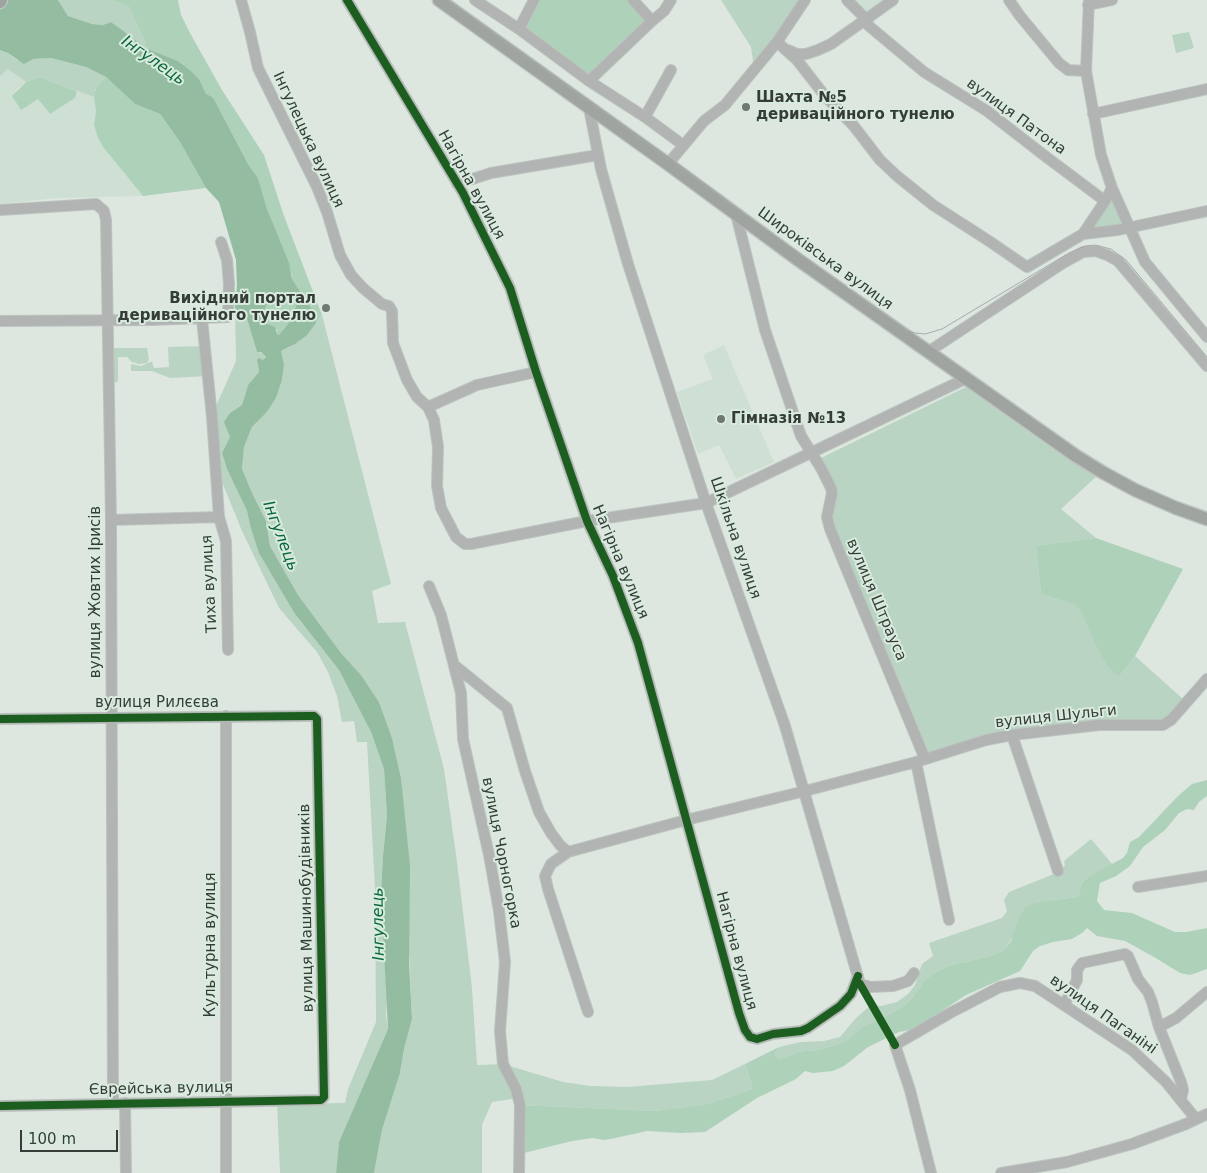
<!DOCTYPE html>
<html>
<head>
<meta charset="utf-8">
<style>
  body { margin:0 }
  #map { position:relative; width:1207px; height:1173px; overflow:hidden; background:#dde7e0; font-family:"DejaVu Sans",sans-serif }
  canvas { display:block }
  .scale { position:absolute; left:20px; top:1130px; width:98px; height:22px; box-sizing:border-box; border:2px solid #363d38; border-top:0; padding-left:6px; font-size:15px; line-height:18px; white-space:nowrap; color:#363d38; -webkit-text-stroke:4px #d9ebde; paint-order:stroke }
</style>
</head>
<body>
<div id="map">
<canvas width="1207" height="1173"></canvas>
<div class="scale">100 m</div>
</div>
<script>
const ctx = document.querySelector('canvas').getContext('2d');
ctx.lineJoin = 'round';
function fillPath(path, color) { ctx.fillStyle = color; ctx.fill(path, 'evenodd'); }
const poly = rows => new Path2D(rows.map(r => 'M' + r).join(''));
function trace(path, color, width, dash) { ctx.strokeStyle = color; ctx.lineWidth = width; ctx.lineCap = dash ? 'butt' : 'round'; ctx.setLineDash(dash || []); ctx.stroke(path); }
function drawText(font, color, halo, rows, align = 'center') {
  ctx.font = font + ' "DejaVu Sans",sans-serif'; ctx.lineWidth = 4; ctx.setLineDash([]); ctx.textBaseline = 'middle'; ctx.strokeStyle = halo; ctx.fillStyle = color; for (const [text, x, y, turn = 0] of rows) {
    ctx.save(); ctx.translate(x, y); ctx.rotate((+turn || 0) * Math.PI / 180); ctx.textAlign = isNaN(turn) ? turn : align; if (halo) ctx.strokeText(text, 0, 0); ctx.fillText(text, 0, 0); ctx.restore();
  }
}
fillPath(poly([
  [847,0,892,0,866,18],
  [8,69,26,82,15,91,38,99,50,114,75,98,77,91,94,97,96,111,94,125,98,138,103,147,143,196,58,198,0,204,0,76],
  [724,345,774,462,736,479,719,445,698,454,677,392,713,379,703,355]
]), '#cedfd3');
fillPath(poly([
  [58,0,112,0,129,7,148,49,111,22,103,25,92,24,68,16],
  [721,0,805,0,754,68,751,47],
  [1189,32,1194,48,1176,53,1172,35],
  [0,50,8,53,17,60,51,58,86,67,106,77,96,88,94,97,39,77,26,82,8,69,0,76],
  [1112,188,1130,228,1083,234],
  [235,308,247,319,257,352,260,352,266,357,263,360,257,362,259,372,248,385,242,405,230,413,230,437,222,453,227,469,247,511,250,525,295,614,339,670,371,732,384,769,387,816,383,856,381,893,387,998,386,1015,388,1029,339,1142,336,1173,280,1173,277,1104,345,1103,348,1089,376,1022,375,889,367,742,357,742,354,721,342,722,337,696,328,672,317,652,279,608,242,531,220,477,213,413,236,361],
  [322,315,391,584,372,591,378,623,405,622,444,769,457,862,472,988,477,1065,503,1064,563,1082,590,1086,627,1087,712,1080,745,1064,753,1089,707,1104,654,1111,520,1105,518,1098,492,1102,482,1125,482,1173,374,1173,382,1130,400,1073,404,1050,412,1019,401,778,392,738,379,702,361,675,341,653,298,595,270,546,266,521,253,495,242,469,244,447,252,427,267,412,276,398,282,380,284,364,281,351,290,347,310,331],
  [206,346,208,376,170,378,152,371,131,371,131,364,141,366,150,362,152,362,154,368,169,367,168,347],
  [112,348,147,348,149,359,147,363,139,364,132,362,127,357,118,357,118,382,112,382],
  [966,387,1033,435,1072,462,1097,476,1061,509,1096,538,1036,546,1041,594,1075,605,1081,612,1119,677,1135,656,1183,699,1168,717,1161,722,1098,722,927,756,849,568,832,520,836,490,821,458],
  [1091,839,1113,865,1088,877,1082,883,1078,897,1036,902,1004,950,991,956,952,965,935,972,923,982,914,996,907,1003,892,1013,861,1028,851,1037,839,1044,814,1051,805,1050,779,1059,775,1055,777,1048,783,1046,801,1042,824,1041,840,1037,856,1018,871,1005,881,1006,897,1002,908,994,915,985,922,964,933,956,929,943,1002,918,1007,911,1004,900,1009,892,1059,872,1065,865,1064,861]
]), '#b9d4c2');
fillPath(poly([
  [112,0,178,0,181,15,190,33,222,90,264,155,284,216,322,315,316,323,315,314,292,279,292,275,267,209,258,178,248,164,216,103,206,94,199,79,178,61,148,49,129,7],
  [539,0,629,0,649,21,589,79,524,29],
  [39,77,77,91,75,98,50,114,38,99,21,110,12,96,26,82],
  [106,77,135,104,160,114,180,142,206,188,143,196,103,147,98,138,94,125,96,111,94,97,96,88],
  [279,296,284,296,295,303,296,306,291,320,279,335,277,334,277,330,267,324,264,315,266,306,273,299],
  [1096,538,1183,569,1135,656,1119,677,1107,665,1097,647,1081,612,1075,605,1041,594,1036,546],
  [1207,780,1207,796,1199,802,1194,810,1187,809,1179,813,1165,830,1143,847,1130,866,1116,876,1100,883,1097,901,1104,910,1132,913,1175,932,1186,932,1207,928,1207,969,1190,975,1180,973,1154,957,1125,941,1097,936,1087,928,1082,933,1072,939,1053,942,1040,946,1033,951,1020,971,966,995,922,1024,910,1030,899,1032,868,1047,844,1066,833,1071,813,1073,805,1071,796,1079,757,1098,705,1132,680,1133,647,1131,611,1139,603,1140,593,1138,572,1141,520,1154,520,1105,654,1111,707,1104,753,1089,745,1064,777,1048,775,1055,779,1059,805,1050,814,1051,839,1044,851,1037,861,1028,892,1013,907,1003,914,996,923,982,935,972,952,965,991,956,1004,950,1011,941,1019,918,1025,908,1036,902,1078,897,1082,883,1088,877,1123,858,1127,853,1130,842,1139,837,1178,796,1192,784]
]), '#aed1ba');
fillPath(poly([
  [0,0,58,0,68,16,92,24,103,25,111,22,148,49,178,61,192,72,199,79,206,94,212,97,216,103,248,164,258,178,267,209,289,263,292,279,315,314,316,323,307,335,295,344,281,351,284,364,282,380,276,398,267,412,252,427,244,447,242,469,253,495,266,521,270,546,298,595,341,653,361,675,379,702,392,738,401,778,410,866,409,963,412,1019,404,1049,400,1073,382,1130,374,1173,336,1173,339,1142,388,1029,381,893,383,856,387,816,384,769,371,732,339,670,295,614,259,553,250,525,247,511,227,469,222,453,230,437,224,422,230,413,242,405,248,385,259,372,257,360,259,358,263,360,266,357,261,352,257,352,247,319,235,308,237,285,236,260,219,202,206,188,180,142,160,114,135,104,106,77,86,67,51,58,33,59,24,64,8,53,0,50],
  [279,296,284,296,295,303,296,306,291,320,279,335,277,334,275,327,267,324,264,315,266,306,273,299]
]), '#93bca1');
const minor = poly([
  [241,0,250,32,258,68,317,187,327,212,340,255,351,275,363,288,382,304,389,306,392,311,393,343,407,380,417,397,428,407,434,420,438,447,437,486,441,508,456,537,465,544,471,544,587,521,706,503,965,379],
  [347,0,463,193,510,288,536,372,587,521,613,576,638,643,739,1013,745,1030,750,1037,757,1039,773,1034,801,1031,808,1028,840,1006,851,994,858,976],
  [475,0,519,29,589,81,645,117,683,145],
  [847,0,862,15,866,18,870,17],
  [1009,0,1020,16,1059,63,1068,70,1086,71],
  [1089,0,1086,71,1101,155,1112,188,1145,262,1207,337],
  [1088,5,1112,0],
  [652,21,664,11,671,0],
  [863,21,924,72,987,111,1045,156,1105,201],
  [519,29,534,0],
  [777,42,797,60,825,96,853,125,880,160,897,176,933,205,989,241,1024,265,1027,267,1083,234,1105,201,1112,188],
  [788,50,797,54,806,54,818,50,831,44,893,0],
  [589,81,652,21,633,0],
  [589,108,601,169,628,264,706,503,785,726,860,984,871,987,893,986,908,981,914,973],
  [1093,114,1207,89],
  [645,117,671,70],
  [668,164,704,121,725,105,777,42,805,0],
  [457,184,491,173,598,155],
  [0,210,96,204,104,211,106,220,111,520,113,1103],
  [736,214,765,330,801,436,821,468,831,488,832,493,827,517,830,529,925,759],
  [1083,234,1118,230,1207,211],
  [202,319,212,417,219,517,226,541,228,650],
  [0,321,152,320,228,317,229,284,227,260,221,242],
  [928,352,1063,263,1083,252,1096,251,1107,255,1118,261,1207,366],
  [428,407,477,385,536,372],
  [111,520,219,517],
  [429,586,441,615,461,693,463,739,489,855,499,911,505,962,500,1031,503,1064,516,1089,520,1105,519,1173],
  [454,665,507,708,525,771,539,812,551,833,560,845,568,852],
  [226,716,226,1173],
  [0,719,309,716,314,716,317,719,324,1097,321,1100,0,1106],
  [1012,735,1058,871],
  [916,762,949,920],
  [1138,887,1207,876],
  [1064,1005,1077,980,1077,970,1082,963,1125,954,1128,956,1138,979,1148,992,1152,1002,1159,1027,1181,1082,1183,1090,1181,1099],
  [588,1012,548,889,545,876,551,864,568,852,686,820,805,791,916,762,986,740,1012,735,1099,725,1163,725,1171,720,1207,679],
  [1159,1027,1176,1018,1207,992],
  [125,1103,126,1173],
  [931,1173,910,1090,895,1045,950,1013,1000,987,1020,983,1035,986,1132,1050,1166,1082,1196,1119],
  [1001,1173,1067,1162,1132,1144,1186,1124,1207,1114]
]);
const major = poly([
  [439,0,668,164,797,259,1076,456,1102,472,1135,490,1176,508,1207,519],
  [0,2,1,0]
]);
trace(minor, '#bcc4bf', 12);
trace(major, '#bcc4bf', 15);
trace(minor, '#b1b4b2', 10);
trace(major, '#9fa4a1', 12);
trace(poly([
  [447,0,906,330,915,333,925,334,942,329,1069,253,1085,246,1095,245,1111,249,1126,260,1207,357]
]), '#a6aba7', 1);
trace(poly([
  [347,0,463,193,510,288,536,372,587,521,613,576,638,643,739,1013,745,1030,750,1037,757,1039,773,1034,801,1031,808,1028,840,1006,851,994,858,976],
  [0,719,309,716,314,716,317,719,324,1097,321,1100,0,1106],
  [860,984,895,1045]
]), '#1b5e20', 8);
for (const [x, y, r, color] of [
  [746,107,5,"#707873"],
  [326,308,5,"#707873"],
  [721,419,5,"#707873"]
]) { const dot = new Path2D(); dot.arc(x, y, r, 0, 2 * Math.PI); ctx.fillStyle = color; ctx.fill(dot); trace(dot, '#d9ebde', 2); }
drawText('bold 15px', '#363d38', '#d9ebde', [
  ["Шахта №5",756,98],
  ["дериваційного тунелю",756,115],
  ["Вихідний портал",316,299,"right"],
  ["дериваційного тунелю",316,316,"right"],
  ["Гімназія №13",731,419]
], 'left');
drawText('15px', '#363d38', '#d9ebde', [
  ["вулиця Патона",1016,117,36],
  ["Інгулецька вулиця",308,140,65],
  ["Нагірна вулиця",471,185,61],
  ["Широківська вулиця",825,259,36],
  ["Шкільна вулиця",735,538,71],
  ["Нагірна вулиця",620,562,67],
  ["Тиха вулиця",210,584,-93],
  ["вулиця Жовтих Ірисів",96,592,-90],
  ["вулиця Штрауса",876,600,67],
  ["вулиця Рилєєва",157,703],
  ["вулиця Шульги",1056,717,-6],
  ["вулиця Чорногорка",501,853,79],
  ["вулиця Машинобудівників",307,908,-91],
  ["Культурна вулиця",211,945,-90],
  ["Нагірна вулиця",736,951,75],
  ["вулиця Паганіні",1103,1015,35],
  ["Єврейська вулиця",161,1089,-1]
]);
drawText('italic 16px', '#09673b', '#d9ebde', [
  ["Інгулець",153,61,35],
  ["Інгулець",280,536,69],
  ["Інгулець",379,924,-91]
]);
</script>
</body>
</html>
